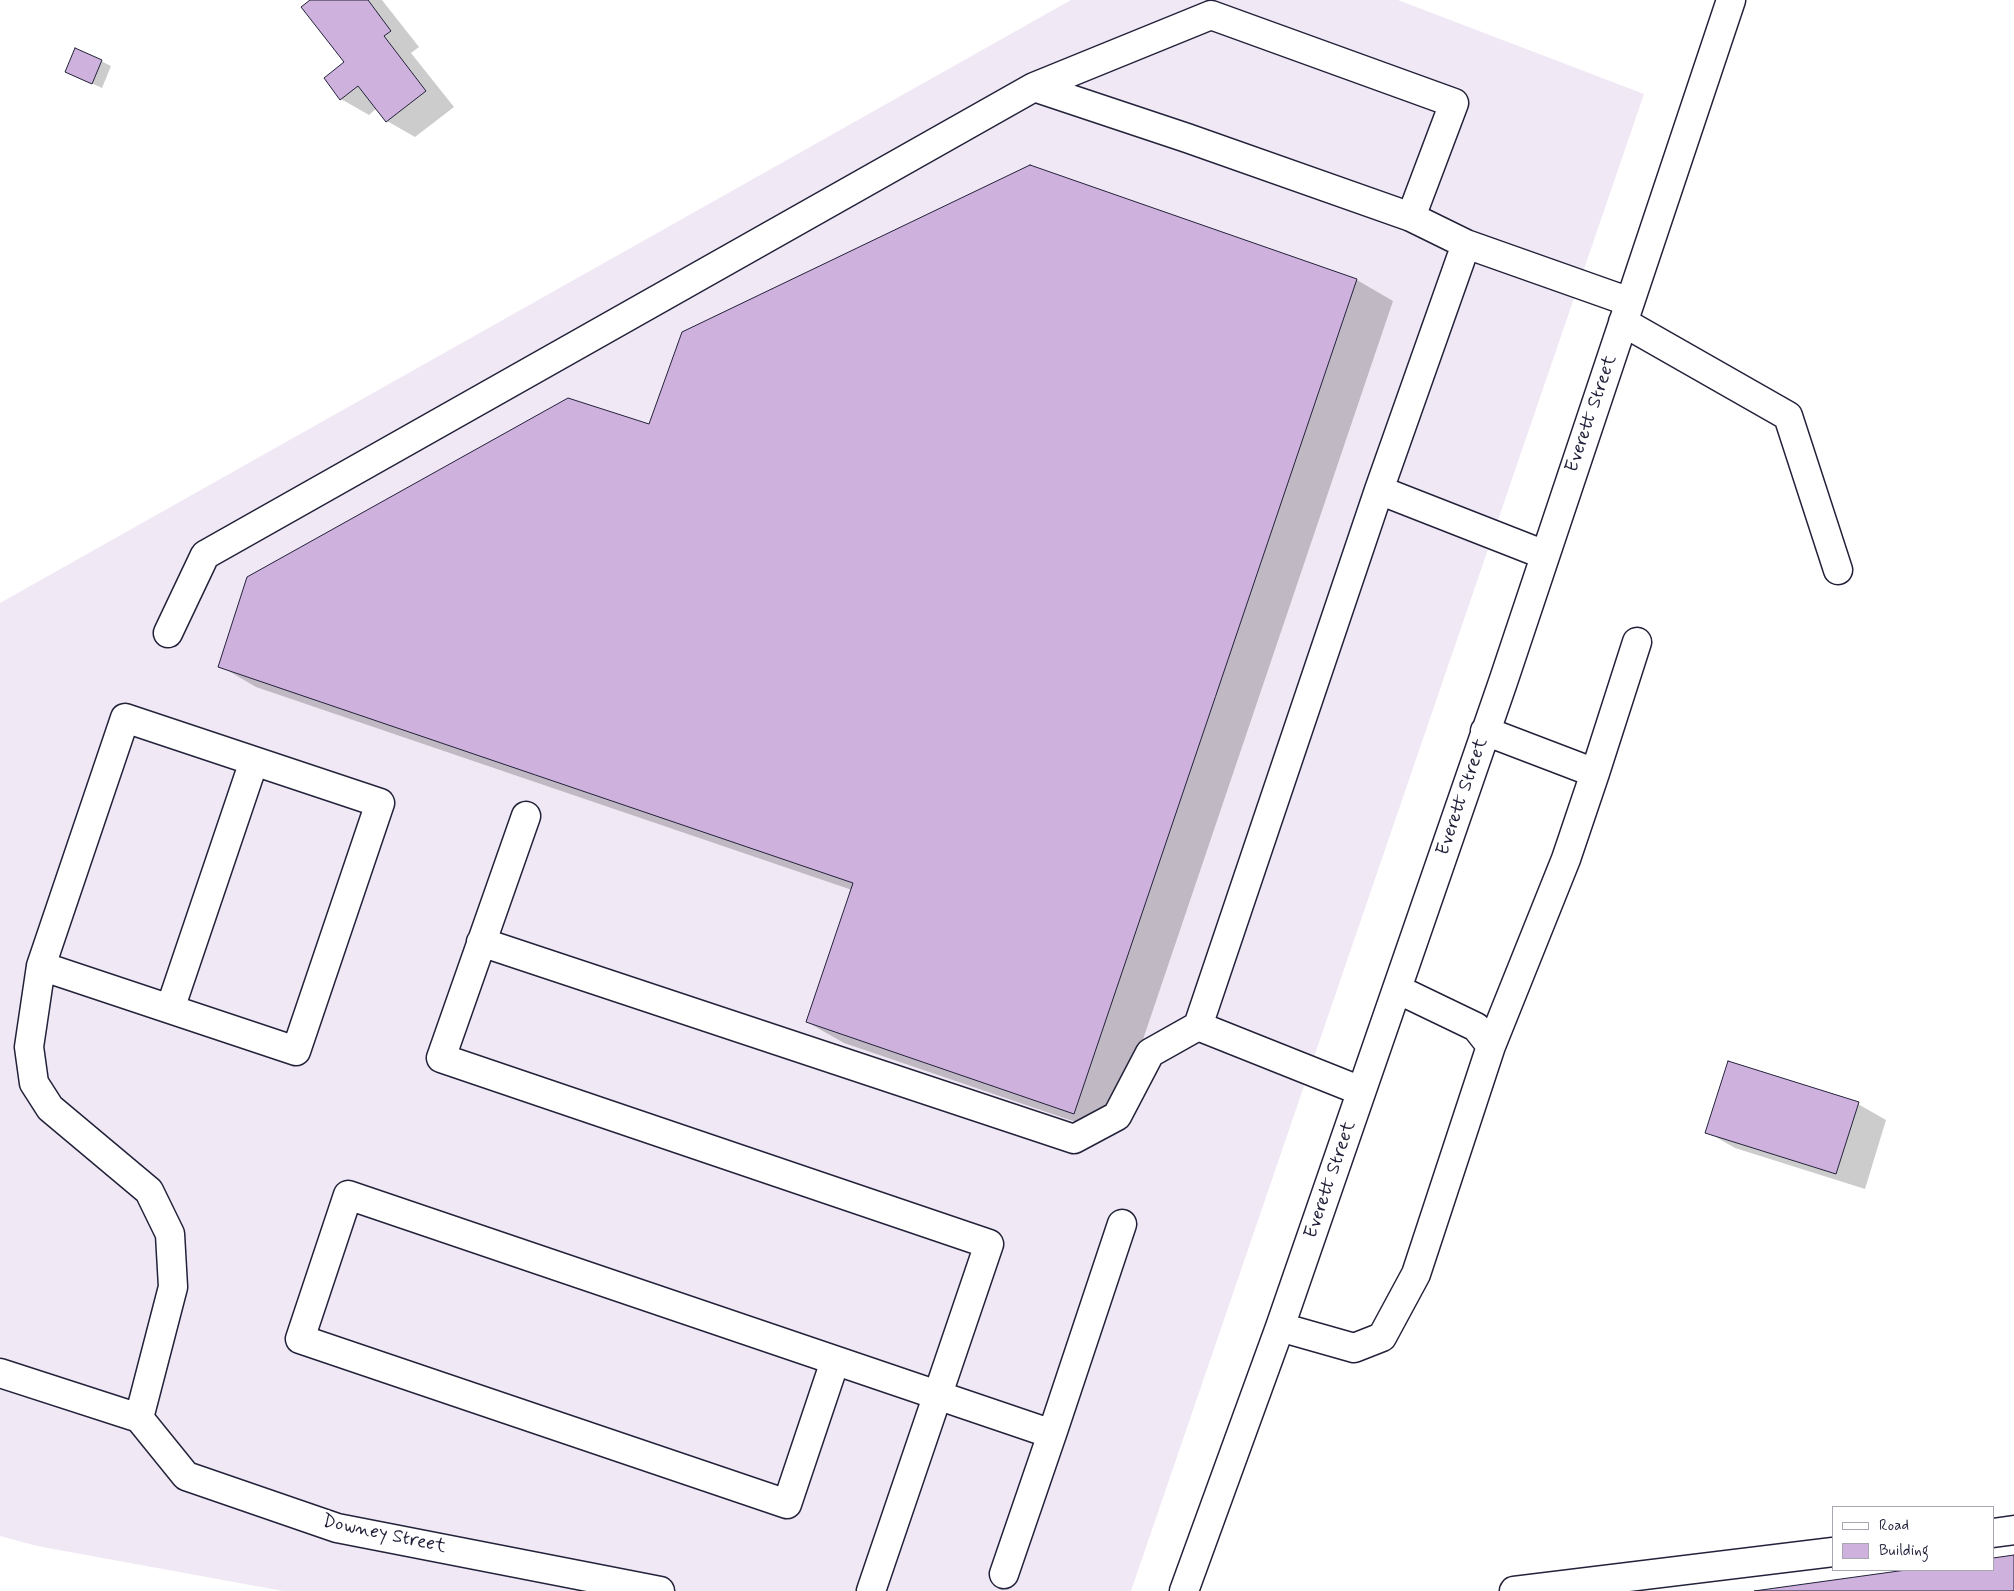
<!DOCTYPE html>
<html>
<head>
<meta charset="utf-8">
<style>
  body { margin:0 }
  #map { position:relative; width:2014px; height:1591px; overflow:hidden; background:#fff; font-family:Mynerve,sans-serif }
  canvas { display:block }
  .legend { position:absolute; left:1832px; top:1506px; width:162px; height:65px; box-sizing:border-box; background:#fff; border:1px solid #a7a7b1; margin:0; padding:6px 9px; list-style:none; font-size:15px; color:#22223b }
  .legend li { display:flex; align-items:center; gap:10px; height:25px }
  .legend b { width:25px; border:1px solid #a7a7b1 }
</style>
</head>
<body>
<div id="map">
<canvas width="2014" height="1591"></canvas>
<ul class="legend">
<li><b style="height:6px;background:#fff"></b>Road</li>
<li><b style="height:14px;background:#cfb1dd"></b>Building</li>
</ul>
</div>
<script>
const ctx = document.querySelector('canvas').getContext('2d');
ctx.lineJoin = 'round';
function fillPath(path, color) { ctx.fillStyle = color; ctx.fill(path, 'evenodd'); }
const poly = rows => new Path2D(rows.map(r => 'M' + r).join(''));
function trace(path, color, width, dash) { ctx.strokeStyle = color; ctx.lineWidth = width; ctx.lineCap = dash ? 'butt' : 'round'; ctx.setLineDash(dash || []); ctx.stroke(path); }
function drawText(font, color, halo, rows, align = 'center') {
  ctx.font = font + ' Mynerve,sans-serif'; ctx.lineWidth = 5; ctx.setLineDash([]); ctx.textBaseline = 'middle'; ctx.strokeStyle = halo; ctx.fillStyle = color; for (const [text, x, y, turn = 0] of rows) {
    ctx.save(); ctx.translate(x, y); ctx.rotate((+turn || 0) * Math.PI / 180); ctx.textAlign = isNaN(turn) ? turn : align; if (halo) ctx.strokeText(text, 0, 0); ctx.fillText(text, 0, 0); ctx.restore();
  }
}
fillPath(poly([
  [1071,0,1398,0,1644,94,1131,1591,283,1591,37,1546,0,1536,0,603]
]), '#f1e8f5');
fillPath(poly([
  [312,0,382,0,419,47,411,53,454,107,415,137,387,121,377,108,369,115,341,99,346,62],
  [101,61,111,66,102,88,67,72],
  [1357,280,1393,301,1111,1134,844,1043,807,1022,852,890,256,687,220,666],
  [1858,1104,1886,1120,1865,1189,1735,1148,1707,1132],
  [2014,1556,2014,1591,1763,1591,1915,1570,1993,1570,1993,1559]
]), '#0003');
const building = poly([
  [310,0,368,0,391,31,384,36,426,91,386,122,358,86,340,100,324,78,344,62,301,7,310,0],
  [75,48,102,60,92,84,65,72,75,48],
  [1030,165,1357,279,1074,1114,806,1022,853,883,218,667,247,577,568,398,649,424,682,332,1030,165],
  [1728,1061,1859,1102,1836,1174,1705,1133,1728,1061],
  [2014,1555,2014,1591,1754,1591,1906,1570,1993,1570,1993,1558,2014,1555]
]);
fillPath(building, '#cfb1dd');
trace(building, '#22223b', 1);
const minor = poly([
  [1034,87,1211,15,1454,103,1411,217],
  [1623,322,1788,416,1838,570],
  [1379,490,1545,555],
  [168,633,205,555,1034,87,1187,138,1411,217,1466,244,1630,302],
  [1485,731,1595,773,1566,859,1491,1046],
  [1595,773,1637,642],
  [526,816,441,1058,989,1244,871,1591],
  [481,942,1074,1139,1117,1116,1150,1053,1198,1026,1379,490,1466,244],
  [41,966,170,1009,254,761,125,718,41,966,29,1047,34,1083,50,1108,149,1191,170,1234,173,1287,139,1418],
  [170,1009,296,1051,380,803,254,761],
  [1198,1026,1361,1091],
  [1280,1327,1354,1348,1382,1337,1416,1274,1491,1046,1476,1027,1397,989],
  [835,1361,787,1504,300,1339,348,1195,1052,1434,1122,1224],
  [0,1373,139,1418],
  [139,1418,186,1476,337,1528,660,1591],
  [1993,1533,2014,1530],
  [1004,1574,1052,1434],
  [1184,1591,1280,1327,1503,682,1731,0],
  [1514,1591,1833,1552]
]);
trace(minor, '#22223b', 31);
trace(minor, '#fff', 28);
drawText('19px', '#22223b', '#fff', [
  ["Everett Street",1592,414,-71],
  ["Everett Street",1463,797,-71],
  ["Everett Street",1331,1180,-71],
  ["Downey Street",384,1535,12]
]);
</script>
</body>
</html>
